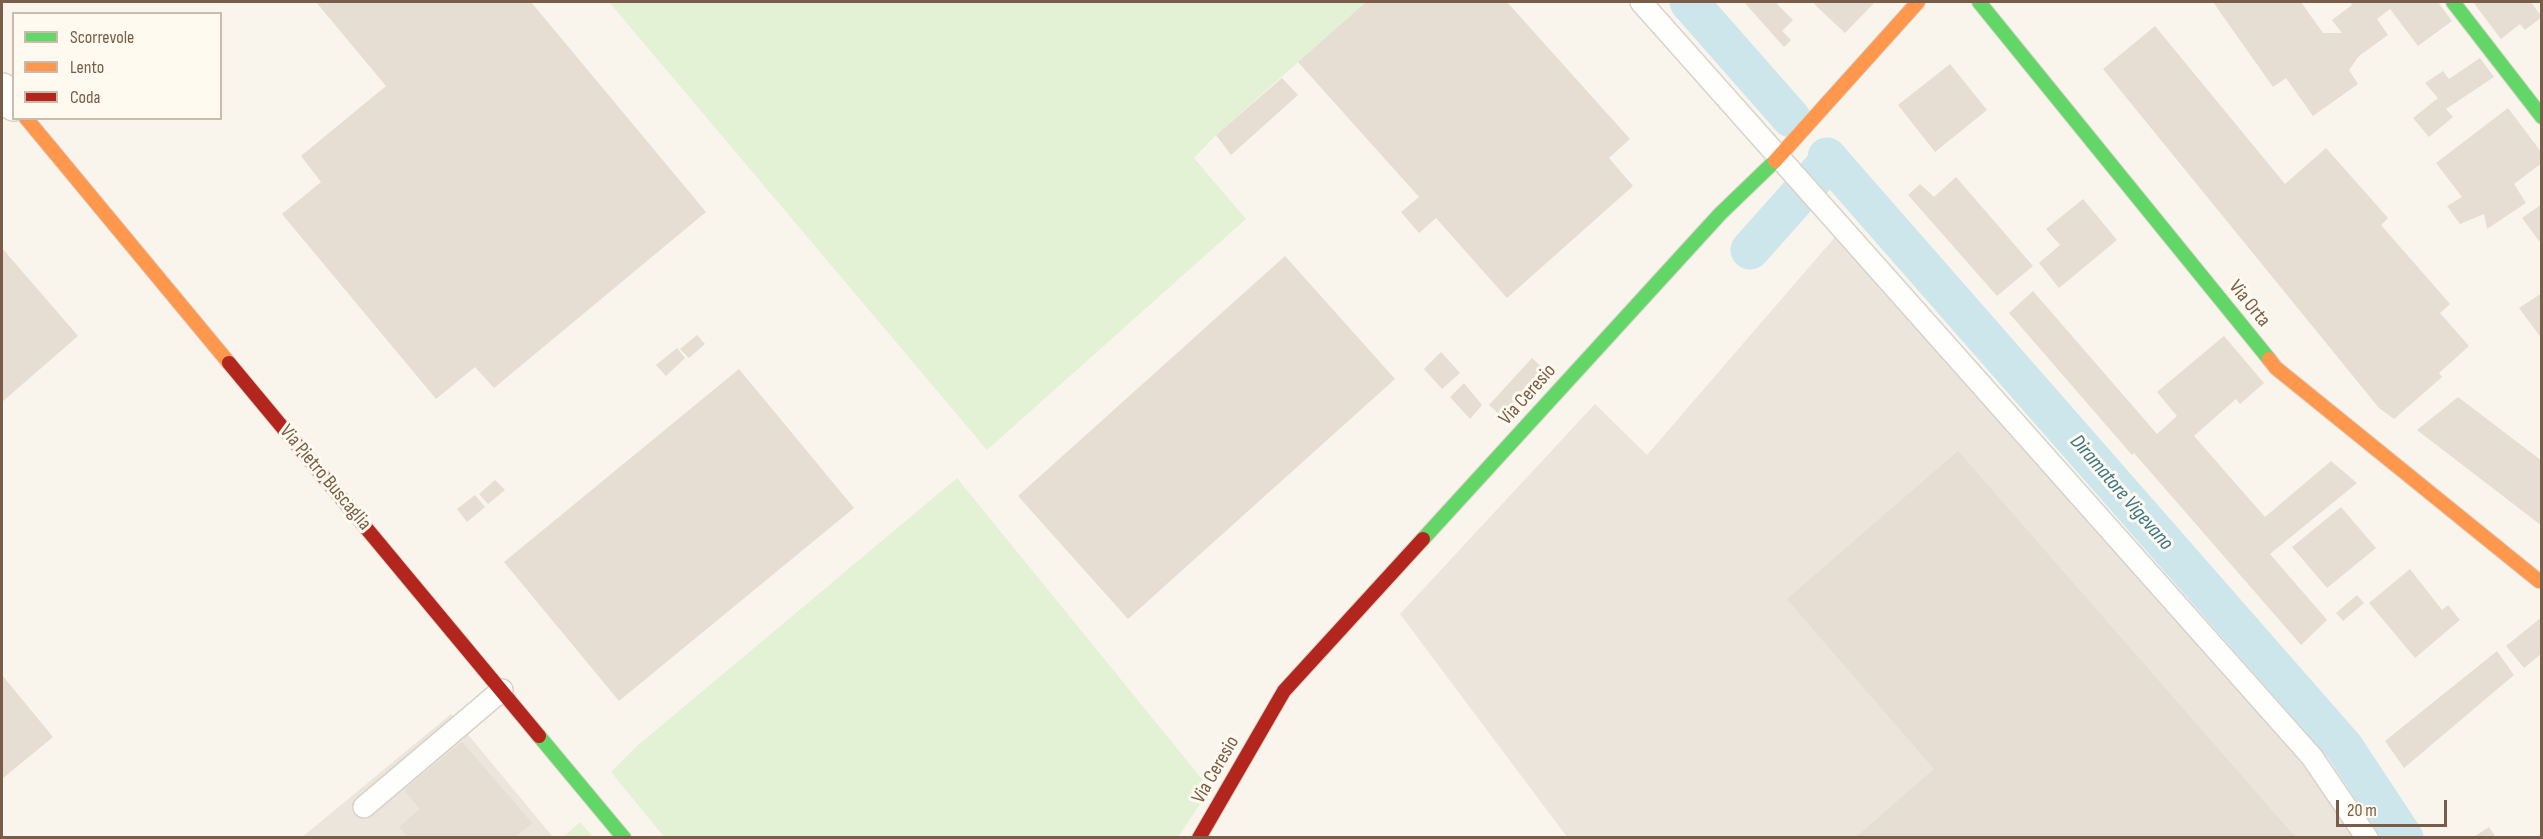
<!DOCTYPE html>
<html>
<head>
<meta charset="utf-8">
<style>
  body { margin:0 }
  #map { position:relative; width:2543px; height:839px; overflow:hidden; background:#f9f5ec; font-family:"Sofia Sans Condensed",sans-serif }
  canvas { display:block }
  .frame { position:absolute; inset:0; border:3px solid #7a5d48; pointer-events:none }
  .legend { position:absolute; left:12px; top:12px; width:210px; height:108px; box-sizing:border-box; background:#fffaef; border:2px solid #cabbac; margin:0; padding:8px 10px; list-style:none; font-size:18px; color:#7a5d48 }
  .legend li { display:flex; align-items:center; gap:12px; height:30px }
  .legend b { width:30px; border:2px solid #cabbac }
  .scale { position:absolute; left:2336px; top:800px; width:111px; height:27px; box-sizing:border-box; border:3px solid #7a5d48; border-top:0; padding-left:8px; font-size:18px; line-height:21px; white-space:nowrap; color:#7a5d48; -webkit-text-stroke:4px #fffaef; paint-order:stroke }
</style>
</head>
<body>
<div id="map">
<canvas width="2543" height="839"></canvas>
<div class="frame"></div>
<ul class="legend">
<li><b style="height:8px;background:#63d668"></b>Scorrevole</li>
<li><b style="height:8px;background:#ff974d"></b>Lento</li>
<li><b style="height:8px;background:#b3261e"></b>Coda</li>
</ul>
<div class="scale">20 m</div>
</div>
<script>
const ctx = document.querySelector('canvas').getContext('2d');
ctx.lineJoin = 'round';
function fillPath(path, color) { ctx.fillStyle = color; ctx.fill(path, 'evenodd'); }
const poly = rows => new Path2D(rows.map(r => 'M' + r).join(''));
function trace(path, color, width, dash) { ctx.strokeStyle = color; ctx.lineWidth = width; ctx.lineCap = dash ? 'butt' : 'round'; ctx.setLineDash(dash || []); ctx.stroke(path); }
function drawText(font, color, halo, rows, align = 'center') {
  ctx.font = font + ' "Sofia Sans Condensed",sans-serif'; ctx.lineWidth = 6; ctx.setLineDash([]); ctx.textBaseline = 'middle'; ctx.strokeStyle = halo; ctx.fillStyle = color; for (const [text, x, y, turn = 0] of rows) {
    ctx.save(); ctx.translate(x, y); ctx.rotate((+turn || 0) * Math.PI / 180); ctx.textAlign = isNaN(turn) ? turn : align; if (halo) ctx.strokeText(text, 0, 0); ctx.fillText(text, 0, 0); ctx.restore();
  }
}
fillPath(poly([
  [1835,237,2307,767,2353,837,1567,837,1400,614,1595,404,1647,455],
  [451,714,553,837,301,838]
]), '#ece5dc');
fillPath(poly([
  [609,2,1366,2,1216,135,1194,158,1246,219,987,450],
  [957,478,1210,789,1178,837,665,838,611,772,637,746],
  [580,822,593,837,563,837]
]), '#e3f1d5');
trace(poly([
  [1689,2,1791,118],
  [1827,157,2344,747,2404,838],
  [1750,250,1830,160]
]), '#cce6eb', 39);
fillPath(poly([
  [316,2,531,2,706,212,494,388,475,367,436,399,282,214,321,182,301,156,386,86],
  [1366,2,1507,2,1630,139,1609,158,1633,186,1507,298,1436,218,1419,233,1401,212,1419,197,1298,62],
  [1744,2,1780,2,1777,4,1793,20,1782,31,1791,40,1784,47],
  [1816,2,1875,2,1845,33,1814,4],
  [2213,2,2301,2,2323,33,2342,33,2332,20,2352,5,2350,2,2438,2,2452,21,2418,46,2390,9,2377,19,2388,35,2359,56,2349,70,2358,84,2313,116,2286,78,2273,87],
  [2473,2,2531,2,2542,17,2525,30,2520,24,2501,39],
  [2155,26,2285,184,2326,148,2388,218,2381,225,2450,304,2440,313,2469,346,2439,373,2442,377,2394,419,2379,408,2103,69],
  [2480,58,2494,77,2446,109,2453,117,2429,137,2413,118,2438,98,2425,83,2443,71,2449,79],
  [1950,64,1987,110,1935,152,1898,105],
  [1282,78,1298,95,1231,155,1216,135],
  [2508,108,2542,153,2542,163,2514,184,2526,203,2487,229,2484,214,2460,224,2447,206,2462,197,2436,163],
  [1956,177,2033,266,1997,296,1908,195,1920,184,1934,197],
  [2083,199,2117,240,2059,288,2039,263,2060,245,2046,229],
  [2542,204,2542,245,2522,218],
  [2,248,78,336,2,402],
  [1285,256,1395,379,1128,619,1018,496],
  [2033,291,2157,434,2177,416,2157,392,2224,336,2264,383,2240,404,2236,399,2194,436,2265,517,2331,461,2357,483,2270,554,2327,620,2301,645,2134,453,2132,455,2009,313],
  [2542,293,2542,339,2519,308],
  [697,335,705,344,689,358,680,349],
  [677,348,685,358,666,376,656,365],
  [1441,352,1460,373,1442,389,1424,369],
  [1532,358,1550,375,1508,422,1489,405],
  [739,369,854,508,619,701,504,562],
  [1464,383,1482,405,1470,419,1450,397],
  [2458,397,2542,461,2542,526,2417,430],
  [1958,451,2296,838,1855,838,1934,769,1787,599],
  [495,480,505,490,488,504,479,494],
  [475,495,485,507,467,522,457,509],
  [2341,507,2376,548,2327,588,2292,547],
  [2410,569,2442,610,2448,605,2460,620,2415,658,2369,603],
  [2357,595,2364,603,2343,621,2336,613],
  [2542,617,2542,653,2524,668,2506,646],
  [2497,651,2514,675,2404,768,2385,741],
  [2,675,53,737,2,779],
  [462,742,532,823,514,838,408,838,399,827,420,809,404,790],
  [2489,827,2496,838,2472,838]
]), '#e6ddd3');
const lane = poly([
  [1641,2,2312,757,2367,838],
  [364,807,502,690]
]);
const street = poly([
  [2,90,14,104]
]);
const fast = poly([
  [1979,2,2269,359],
  [2453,2,2542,117],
  [1423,539,1720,214,1775,161],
  [539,736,624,838]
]);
const slow = poly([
  [26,118,229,363],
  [1775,161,1918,2],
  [2269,359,2276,368,2539,581]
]);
const jam = poly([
  [229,363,539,736],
  [1199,838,1284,691,1423,539]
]);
trace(lane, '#d8d2ca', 24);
trace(street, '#d8d2ca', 36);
trace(fast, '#d8d1c8', 16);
trace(slow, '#d8d1c8', 16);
trace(jam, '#d8d1c8', 16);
trace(lane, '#fefefc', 21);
trace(street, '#fefefc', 33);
trace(fast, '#63d668', 14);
trace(slow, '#ff974d', 14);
trace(jam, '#b3261e', 14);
drawText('20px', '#7a5d48', '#fffaef', [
  ["Via Orta",2249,304,51],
  ["Via Ceresio",1528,395,-48],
  ["Via Pietro Buscaglia",325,478,50],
  ["Via Ceresio",1216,770,-60]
]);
drawText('italic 21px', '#3d7788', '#fffaef', [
  ["Diramatore Vigevano",2121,493,49]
]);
</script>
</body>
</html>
